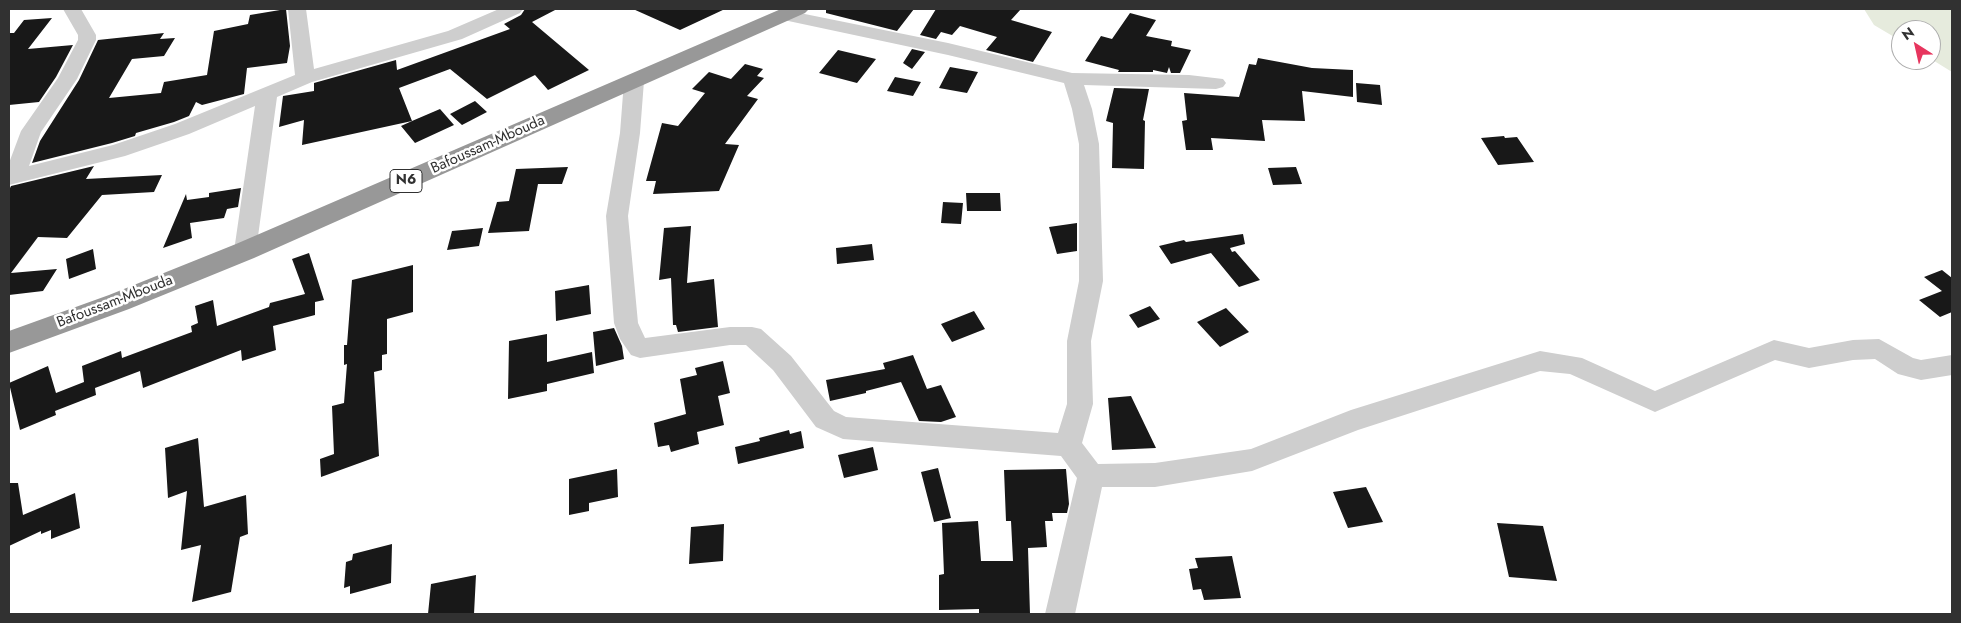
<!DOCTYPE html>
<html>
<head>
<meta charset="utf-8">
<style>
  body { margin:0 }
  #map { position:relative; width:1961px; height:623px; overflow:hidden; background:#fff; font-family:Jost,sans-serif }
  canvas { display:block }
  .frame { position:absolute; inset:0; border:10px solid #313131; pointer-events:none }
  .north { position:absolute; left:1891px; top:20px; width:50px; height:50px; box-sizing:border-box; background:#fff; border:1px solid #adadad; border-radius:50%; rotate:325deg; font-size:14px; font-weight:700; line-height:20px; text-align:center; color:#313131 }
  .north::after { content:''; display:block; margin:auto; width:18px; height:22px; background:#e7355e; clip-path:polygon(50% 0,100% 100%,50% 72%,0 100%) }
</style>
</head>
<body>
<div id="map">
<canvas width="1961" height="623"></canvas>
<div class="frame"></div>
<div class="north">N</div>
</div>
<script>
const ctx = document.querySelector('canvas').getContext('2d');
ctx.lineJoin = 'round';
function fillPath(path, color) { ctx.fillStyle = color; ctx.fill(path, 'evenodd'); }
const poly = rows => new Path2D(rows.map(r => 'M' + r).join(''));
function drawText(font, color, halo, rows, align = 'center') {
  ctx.font = font + ' Jost,sans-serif'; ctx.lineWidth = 5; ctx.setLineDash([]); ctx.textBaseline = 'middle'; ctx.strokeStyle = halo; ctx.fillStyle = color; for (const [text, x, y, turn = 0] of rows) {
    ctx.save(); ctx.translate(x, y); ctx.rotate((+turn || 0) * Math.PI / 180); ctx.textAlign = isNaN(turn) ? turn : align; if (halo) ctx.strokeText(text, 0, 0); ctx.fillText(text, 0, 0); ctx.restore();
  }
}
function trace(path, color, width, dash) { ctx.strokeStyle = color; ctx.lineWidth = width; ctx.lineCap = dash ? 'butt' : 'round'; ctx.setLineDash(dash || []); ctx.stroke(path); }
fillPath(poly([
  [1864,9,1952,9,1952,72,1931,59,1931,30,1901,30,1901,41,1874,25]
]), '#e6ebdd');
fillPath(poly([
  [286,9,290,46,287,63,247,68,244,94,202,105,196,102,189,116,174,122,136,133,135,136,112,143,32,163,40,141,79,80,98,40,164,33,160,39,175,38,164,56,132,59,109,98,161,93,164,82,207,75,214,31,248,24,250,15],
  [525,9,557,9,532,22,589,70,548,90,535,75,487,99,450,69,399,88,412,121,440,109,454,125,415,143,401,126,412,121,302,145,304,120,279,127,283,96,314,91,314,83,396,60,397,70,510,29,504,24,521,15],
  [633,9,725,9,680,30],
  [826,9,914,9,897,31,826,13],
  [936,9,1021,9,1011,20,1052,32,1033,62,986,50,997,37,960,26,952,35,941,32,936,39,920,35],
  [1130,13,1156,20,1146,36,1172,41,1171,46,1191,50,1180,73,1171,73,1169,67,1167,73,1153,70,1153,72,1118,72,1119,70,1085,61,1101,36,1112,39],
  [52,18,28,49,73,45,56,77,39,102,9,105,9,33,14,33,24,20],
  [912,49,925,52,912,69,903,63],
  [838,50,876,59,857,83,819,73],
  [1258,58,1312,68,1353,70,1353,97,1302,91,1305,121,1262,120,1265,141,1211,138,1213,150,1186,150,1182,121,1187,120,1184,93,1239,97,1249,64,1256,65],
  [745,64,763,69,757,76,764,78,747,96,758,99,725,144,739,145,719,191,653,194,656,181,646,181,662,123,678,126,705,93,692,89,709,72,731,79],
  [950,67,978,72,967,93,939,88],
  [895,77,921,82,913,96,887,91],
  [1356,83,1380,85,1382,105,1357,102],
  [1114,88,1149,89,1143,120,1145,121,1144,169,1112,168,1113,123,1106,121],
  [475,101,487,112,462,125,450,114],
  [1504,136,1505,138,1517,137,1534,162,1498,165,1481,138],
  [94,166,86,179,162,175,154,192,102,195,67,238,38,237,11,273,57,269,43,291,9,295,9,190,11,186],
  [568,167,562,184,538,184,529,231,488,233,497,202,509,201,516,169],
  [1296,167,1302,184,1273,185,1268,168],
  [241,188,238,207,227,209,224,218,190,223,192,238,163,248,186,194,187,200,209,197,209,193],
  [966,193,1000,193,1001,211,967,211],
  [943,202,963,203,961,224,941,223],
  [1077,223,1077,251,1057,254,1049,227],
  [691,226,687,283,714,279,718,327,678,332,676,325,673,325,671,278,659,280,664,228],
  [483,228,479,246,447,250,452,231],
  [1243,234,1245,244,1230,248,1232,252,1235,251,1260,280,1239,287,1211,253,1171,264,1159,246,1184,240,1186,242],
  [872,244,874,260,837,264,836,248],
  [93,249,96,269,69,279,66,259],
  [309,253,324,300,315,302,315,315,273,326,276,350,242,361,241,350,143,388,140,371,95,388,96,395,55,411,56,415,20,430,9,383,48,366,56,393,84,382,82,366,121,351,122,358,192,332,191,326,198,323,195,306,213,300,217,326,269,307,270,303,305,294,292,259],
  [413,265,413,312,387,319,387,354,382,355,382,370,374,372,379,456,321,477,320,459,334,454,332,406,344,403,347,364,344,365,344,345,347,345,352,280],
  [1942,270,1952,278,1952,312,1940,317,1919,300,1942,291,1924,277],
  [589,285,591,314,556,321,555,291],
  [1150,306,1160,319,1138,328,1129,315],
  [1226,308,1249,332,1220,347,1197,322],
  [974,311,985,329,952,342,941,324],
  [614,328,622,346,624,359,596,366,593,332],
  [547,334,547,362,592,352,594,373,547,384,547,391,508,399,509,341],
  [913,355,927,389,941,385,956,417,941,422,919,421,901,382,866,391,866,393,830,401,826,380,885,369,883,363],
  [723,361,730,393,718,396,724,425,697,432,699,444,671,452,669,445,658,447,654,423,686,414,680,379,697,375,695,368],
  [1131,396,1156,448,1112,450,1108,398],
  [789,430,790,434,801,431,804,448,738,464,735,447,760,441,759,438],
  [198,438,204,507,246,495,248,534,240,537,231,592,192,602,201,545,181,550,187,491,168,498,165,448],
  [873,447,878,470,844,478,838,455],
  [938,468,951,518,934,522,921,472],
  [617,469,618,497,589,503,589,511,569,515,569,479],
  [1066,469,1069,504,1067,513,1052,513,1053,521,1045,521,1047,547,1028,548,1030,614,979,614,979,609,939,610,939,575,944,574,942,523,978,521,981,561,1013,561,1011,521,1006,521,1004,470],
  [9,483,18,483,23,515,75,493,80,528,51,539,51,530,41,534,41,531,9,546],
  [1366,487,1383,522,1348,528,1333,492],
  [1497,523,1543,526,1557,581,1509,577],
  [724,524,723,561,689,564,691,527],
  [392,544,391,583,350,594,350,586,344,588,346,562,352,560,353,554],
  [1232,556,1241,598,1204,600,1201,589,1193,590,1189,569,1198,568,1195,558],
  [476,575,474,614,428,614,431,584]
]), '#181818');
fillPath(poly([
  [63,9,81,9,96,35,96,40,77,79,41,132,29,166,113,145,175,124,295,75,288,9,306,9,314,69,448,31,499,9,523,9,520,13,462,39,312,82,277,97,256,251,253,257,245,259,237,257,234,251,255,106,189,134,125,156,9,185,9,163,21,131,58,78,78,40,78,35,63,9],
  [785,10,948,43,1072,73,1189,75,1223,79,1226,83,1223,87,1216,89,1084,85,1092,109,1099,144,1103,281,1091,341,1093,404,1082,443,1098,464,1155,463,1251,449,1351,410,1540,351,1582,358,1655,391,1774,340,1809,348,1853,340,1879,339,1913,358,1921,360,1952,355,1952,375,1921,380,1898,374,1875,359,1853,360,1809,368,1775,360,1655,412,1570,374,1540,371,1358,430,1252,471,1155,487,1102,487,1075,614,1045,614,1077,478,1061,456,843,439,816,427,773,370,746,345,730,345,640,358,631,355,620,339,614,323,606,216,620,133,624,81,627,77,634,75,641,77,644,81,640,133,628,216,638,323,645,338,730,327,752,327,761,329,791,356,834,411,846,417,1058,433,1067,404,1067,341,1079,281,1079,144,1072,109,1064,83,948,55,779,19,776,15,779,11,785,10]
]), '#cecece');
fillPath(poly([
  [781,9,809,9,805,13,254,258,129,309,9,353,9,331,109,295,236,244,781,9]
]), '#989898');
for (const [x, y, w] of [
  [406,181,32]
]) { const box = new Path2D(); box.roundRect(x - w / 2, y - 11.5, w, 23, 4); ctx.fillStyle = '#fff'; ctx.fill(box); trace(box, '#313131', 1); }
drawText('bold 14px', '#313131', null, [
  ["N6",406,181]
]);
drawText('15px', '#313131', '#fff', [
  ["Bafoussam-Mbouda",488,145,-24],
  ["Bafoussam-Mbouda",115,302,-21]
]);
</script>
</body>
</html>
